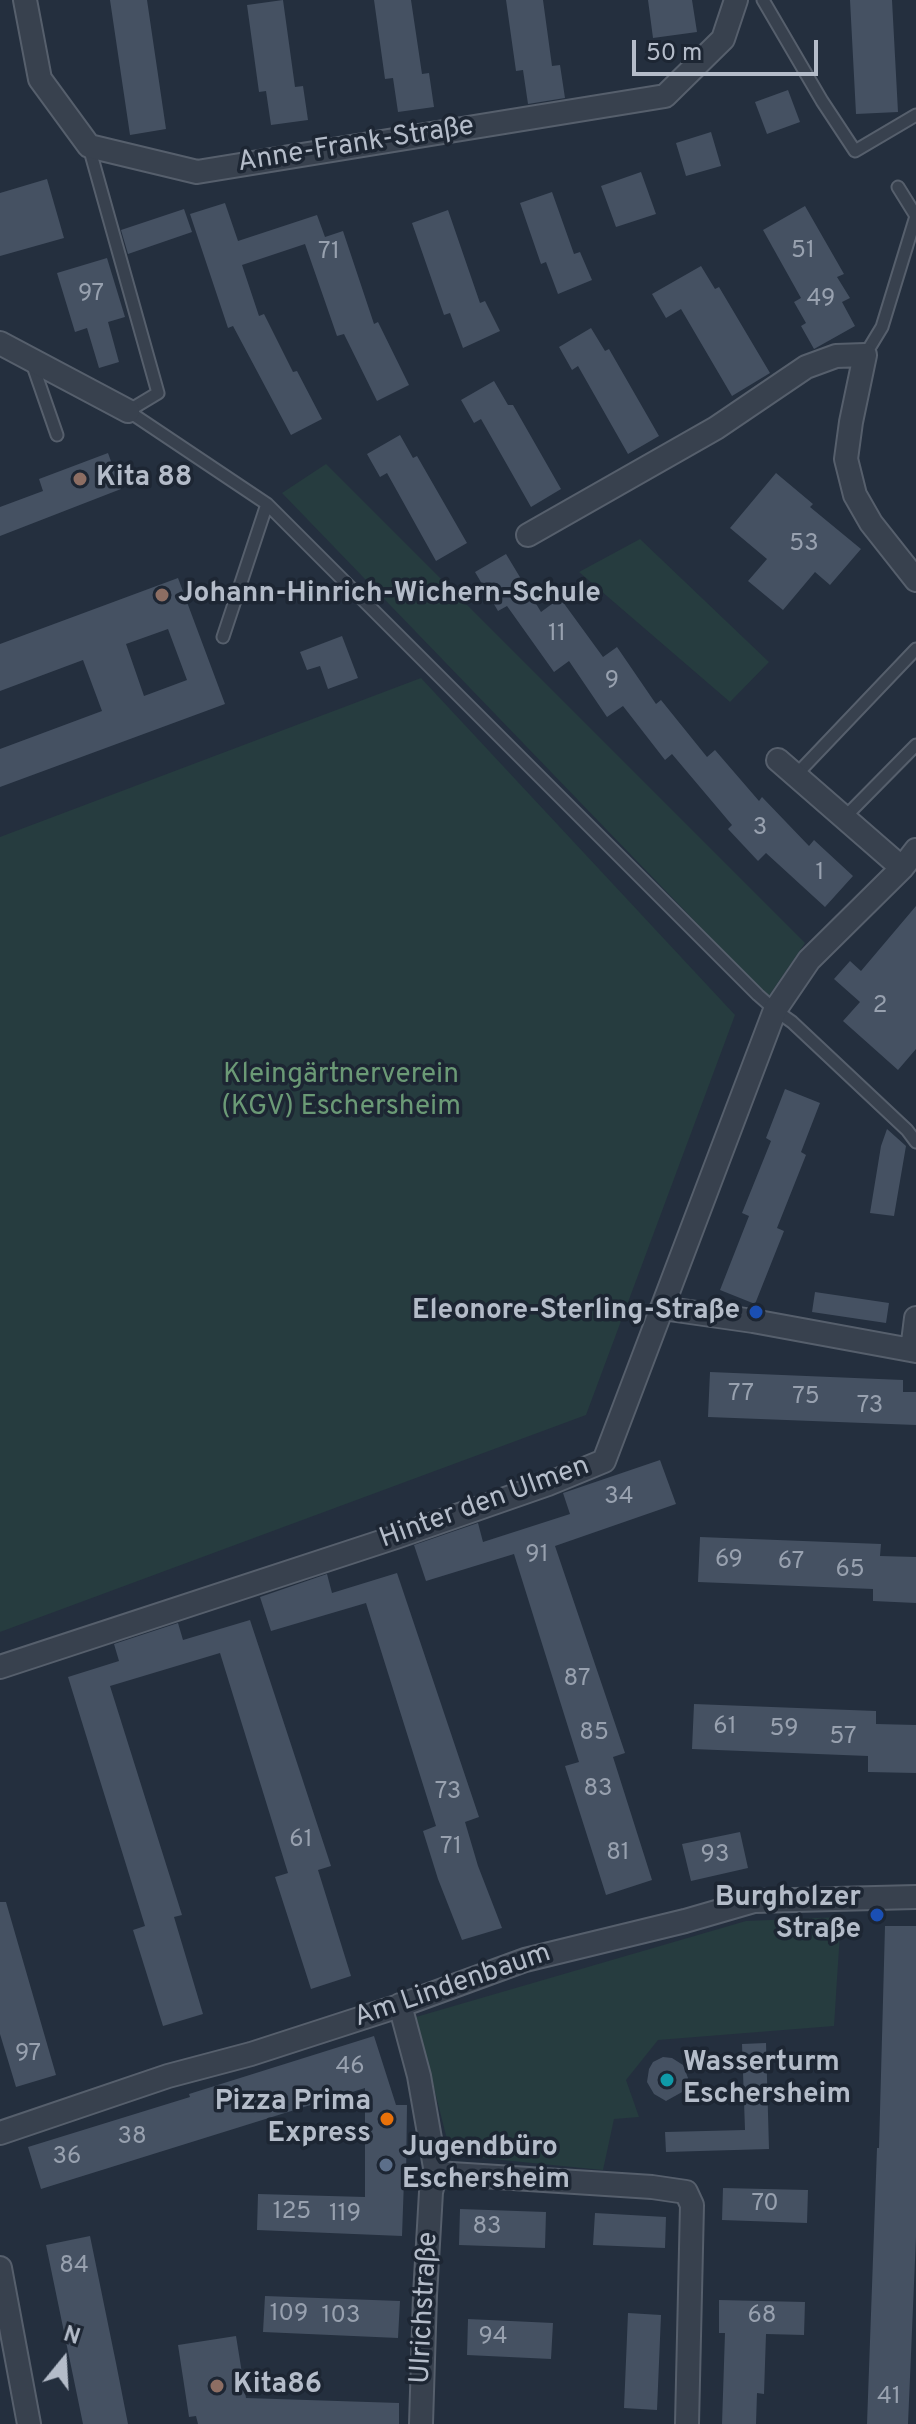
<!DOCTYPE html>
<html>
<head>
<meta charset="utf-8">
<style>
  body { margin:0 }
  #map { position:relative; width:916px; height:2424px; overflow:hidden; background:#242f3e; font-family:Overpass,sans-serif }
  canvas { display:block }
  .north { position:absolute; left:24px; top:2320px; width:80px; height:80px; -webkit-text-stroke:6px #1d2633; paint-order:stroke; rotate:18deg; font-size:22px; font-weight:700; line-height:32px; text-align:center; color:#b4bcc9 }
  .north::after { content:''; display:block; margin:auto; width:28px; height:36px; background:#b4bcc9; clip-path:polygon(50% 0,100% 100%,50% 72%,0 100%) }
  .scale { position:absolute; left:632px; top:40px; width:186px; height:36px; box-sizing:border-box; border:4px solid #b4bcc9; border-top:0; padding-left:10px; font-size:24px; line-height:28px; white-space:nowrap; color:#b4bcc9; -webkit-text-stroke:6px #1d2633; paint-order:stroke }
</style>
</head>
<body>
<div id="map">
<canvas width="916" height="2424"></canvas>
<div class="north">N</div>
<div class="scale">50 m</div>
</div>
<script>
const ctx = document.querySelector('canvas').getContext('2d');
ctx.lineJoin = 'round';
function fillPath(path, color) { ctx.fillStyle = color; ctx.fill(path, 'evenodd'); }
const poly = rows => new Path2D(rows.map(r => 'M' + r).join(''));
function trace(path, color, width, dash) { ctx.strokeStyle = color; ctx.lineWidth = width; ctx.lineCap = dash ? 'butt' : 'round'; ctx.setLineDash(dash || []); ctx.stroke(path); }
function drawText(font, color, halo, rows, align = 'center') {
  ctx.font = font + ' Overpass,sans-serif'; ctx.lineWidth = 7; ctx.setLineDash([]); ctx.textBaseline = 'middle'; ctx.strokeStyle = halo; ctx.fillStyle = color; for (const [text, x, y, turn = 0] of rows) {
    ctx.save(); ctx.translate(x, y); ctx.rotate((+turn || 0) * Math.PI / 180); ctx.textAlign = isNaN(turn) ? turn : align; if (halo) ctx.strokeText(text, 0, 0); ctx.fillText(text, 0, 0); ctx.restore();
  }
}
fillPath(poly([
  [326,464,805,943,768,997,282,493],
  [640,539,769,662,730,702,579,572],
  [421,678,735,1015,586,1415,0,1632,0,837],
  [841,1917,834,2026,658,2040,626,2080,639,2117,614,2119,603,2170,451,2155,416,2017,746,1921]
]), '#263c3f');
fillPath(poly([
  [110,0,147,0,166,129,130,135],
  [283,0,295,87,303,86,308,120,271,125,266,91,259,92,247,5],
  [374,0,411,0,422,74,429,73,434,107,398,112,393,78,385,79],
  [506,0,543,0,552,66,560,65,565,98,528,104,523,70,516,71],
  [648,0,692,0,697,32,653,38],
  [850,0,892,0,898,112,856,114],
  [788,90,800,122,767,134,755,102],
  [711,132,721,166,686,176,676,143],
  [641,172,656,214,616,227,601,186],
  [47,179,64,238,0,256,0,193],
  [552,192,574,254,580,252,592,280,558,294,546,262,541,264,520,203],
  [225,203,238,241,317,215,325,237,343,231,374,324,378,322,409,385,377,401,344,334,337,336,305,244,242,265,259,316,264,314,293,372,297,371,322,419,291,435,233,326,228,328,190,214],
  [805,206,844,274,837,277,850,298,842,302,855,326,814,349,801,326,806,323,794,302,801,298,763,230],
  [184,209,192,232,128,254,121,230],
  [448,210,480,303,485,301,500,331,463,348,450,313,444,315,412,223],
  [107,258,125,317,108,322,119,362,99,368,87,328,75,332,57,273],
  [701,266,715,289,719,287,770,373,732,396,681,309,666,318,652,294],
  [591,328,605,351,609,349,659,436,628,454,578,366,572,370,559,347],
  [494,381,508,405,513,405,561,489,531,507,481,419,474,423,461,400],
  [400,435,413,458,417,456,467,543,436,561,387,473,380,477,367,454],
  [108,453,121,489,0,536,0,507,43,491,39,479],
  [776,473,813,504,810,507,861,549,830,585,815,572,783,610,748,581,767,559,730,528],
  [506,554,541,612,560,598,603,657,617,647,656,704,661,700,707,757,715,750,759,801,762,797,809,846,814,840,853,876,825,907,766,853,758,861,728,829,732,825,672,754,665,760,623,706,607,717,569,661,554,672,507,606,498,611,475,572],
  [178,578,225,704,0,787,0,749,102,711,83,660,0,691,0,644],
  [168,629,187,680,144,696,126,644],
  [342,636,358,678,328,689,320,666,307,670,300,652],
  [916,906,916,1049,898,1070,843,1021,860,1002,834,979,850,961,861,971],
  [785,1089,820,1103,801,1152,806,1155,777,1228,784,1231,755,1304,720,1290,749,1216,742,1213,771,1141,766,1138],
  [887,1129,906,1146,894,1216,870,1213,881,1146],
  [815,1292,889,1303,886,1323,812,1312],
  [710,1372,903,1380,903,1392,916,1392,916,1425,708,1417],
  [660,1460,676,1504,555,1546,625,1753,613,1757,652,1880,606,1895,565,1766,579,1762,514,1554,426,1581,414,1545,478,1523,483,1542,570,1514,563,1493],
  [700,1537,881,1544,880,1556,916,1557,916,1603,873,1601,873,1589,698,1582],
  [397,1573,479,1817,465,1822,478,1866,502,1928,462,1940,438,1879,423,1831,436,1826,366,1603,271,1631,260,1597,327,1574,332,1593],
  [250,1620,331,1866,318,1870,351,1976,311,1989,275,1877,288,1873,220,1653,110,1686,182,1915,174,1917,203,2014,163,2026,133,1930,145,1926,68,1677,119,1661,114,1644,178,1623,183,1640],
  [694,1704,876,1711,876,1724,916,1725,916,1773,868,1772,868,1756,692,1749],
  [740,1832,748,1868,691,1881,682,1844],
  [0,1902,6,1902,56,2075,16,2087,0,2034],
  [885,1926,916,1926,916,2237,908,2424,867,2424,877,2148,879,2148],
  [374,2036,396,2105,407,2105,406,2180,404,2180,402,2236,257,2230,258,2194,365,2197,365,2088,41,2189,28,2147,190,2097,189,2094],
  [766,2043,769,2149,666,2152,665,2132,745,2130,742,2044],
  [663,2057,672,2058,683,2065,688,2078,684,2091,666,2101,654,2094,647,2082,649,2069,653,2062],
  [723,2188,808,2190,807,2223,722,2220],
  [460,2209,546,2212,545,2248,459,2245],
  [595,2213,666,2217,665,2248,593,2245],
  [90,2236,116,2363,128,2424,83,2424,46,2245],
  [265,2296,400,2301,398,2338,263,2332],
  [719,2300,805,2302,804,2335,766,2334,764,2394,757,2393,756,2424,722,2424,725,2333,719,2333],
  [628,2313,661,2315,657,2410,624,2408],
  [468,2319,553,2323,551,2359,467,2355],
  [236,2336,246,2398,399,2403,399,2424,198,2424,196,2416,189,2417,178,2345]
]), '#455162');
const lane = poly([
  [763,0,822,101,855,151,916,115],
  [89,147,158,393,128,411,267,504,758,995,775,1010,792,1022,907,1130,916,1142],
  [865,355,882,327,916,216,898,187],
  [32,363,57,435],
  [223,637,267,504],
  [796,775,916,649],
  [845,817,916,745]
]);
const street = poly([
  [25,0,40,79,89,146,197,172,665,96,723,39,736,0],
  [0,343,128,411],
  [528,535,716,428,806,367,836,356,865,355,851,422,846,459,855,495,871,523,916,580],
  [778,760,902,868],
  [662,1308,753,1321,916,1351],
  [912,1350,916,1318],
  [0,1667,396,1537,548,1484,604,1461,775,1010,809,960,902,868,916,850],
  [400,2005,419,2076,436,2173,431,2192,425,2295,421,2424],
  [0,2133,168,2076,251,2054,399,2006,525,1960,685,1921,754,1901,916,1897],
  [436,2173,652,2187,686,2192,692,2205,687,2424],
  [0,2268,29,2424]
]);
trace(lane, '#565f6c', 15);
trace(street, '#565f6c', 26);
trace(lane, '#38414e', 11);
trace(street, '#38414e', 22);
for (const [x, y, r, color] of [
  [80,479,8,"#8d6e63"],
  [162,595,8,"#8d6e63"],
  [756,1312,8,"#1a4fb4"],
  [877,1915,8,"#1a4fb4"],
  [667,2080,8,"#0f9aa8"],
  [387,2119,8,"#e8710a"],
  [386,2165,8,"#5c6f8a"],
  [217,2386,8,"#8d6e63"]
]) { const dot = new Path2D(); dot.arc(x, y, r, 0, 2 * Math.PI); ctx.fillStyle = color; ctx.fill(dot); trace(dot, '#1d2633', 3); }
drawText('24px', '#98a1af', null, [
  ["51",803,252],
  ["71",329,253],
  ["97",91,295],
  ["49",821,300],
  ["53",804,545],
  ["11",557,635],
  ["9",612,682],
  ["3",760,829],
  ["1",820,874],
  ["2",880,1007],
  ["77",741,1395],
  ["75",806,1398],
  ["73",870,1407],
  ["34",619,1498],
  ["91",537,1556],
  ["69",729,1561],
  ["67",791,1563],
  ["65",850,1571],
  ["87",577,1680],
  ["61",725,1728],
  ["59",784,1730],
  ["85",594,1734],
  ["57",843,1738],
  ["83",598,1790],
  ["73",448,1793],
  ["61",301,1841],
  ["71",451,1848],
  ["81",618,1854],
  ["93",715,1856],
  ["97",28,2055],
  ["46",350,2068],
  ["38",132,2138],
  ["36",67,2158],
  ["70",765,2205],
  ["125",292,2213],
  ["119",345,2215],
  ["83",487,2228],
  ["84",74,2267],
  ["109",289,2315],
  ["103",341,2317],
  ["68",762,2317],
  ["94",493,2338],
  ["41",889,2398]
]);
drawText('28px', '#b4bcc9', '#1d2633', [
  ["Anne-Frank-Straße",356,146,-9],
  ["Hinter den Ulmen",485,1504,-20],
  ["Am Lindenbaum",453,1987,-19],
  ["Ulrichstraße",426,2308,-87]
]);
drawText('bold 28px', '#b4bcc9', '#1d2633', [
  ["Kita 88",96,479],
  ["Johann-Hinrich-Wichern-Schule",178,595],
  ["Eleonore-Sterling-Straße",740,1312,"right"],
  ["Burgholzer",861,1899,"right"],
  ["Straße",861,1931,"right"],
  ["Wasserturm",683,2064],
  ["Eschersheim",683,2096],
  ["Pizza Prima",371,2103,"right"],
  ["Express",371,2135,"right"],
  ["Jugendbüro",402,2149],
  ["Eschersheim",402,2181],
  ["Kita86",233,2386]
], 'left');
drawText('28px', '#6b9a76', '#1d2633', [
  ["Kleingärtnerverein",341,1076],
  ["(KGV) Eschersheim",341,1108]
]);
</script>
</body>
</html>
